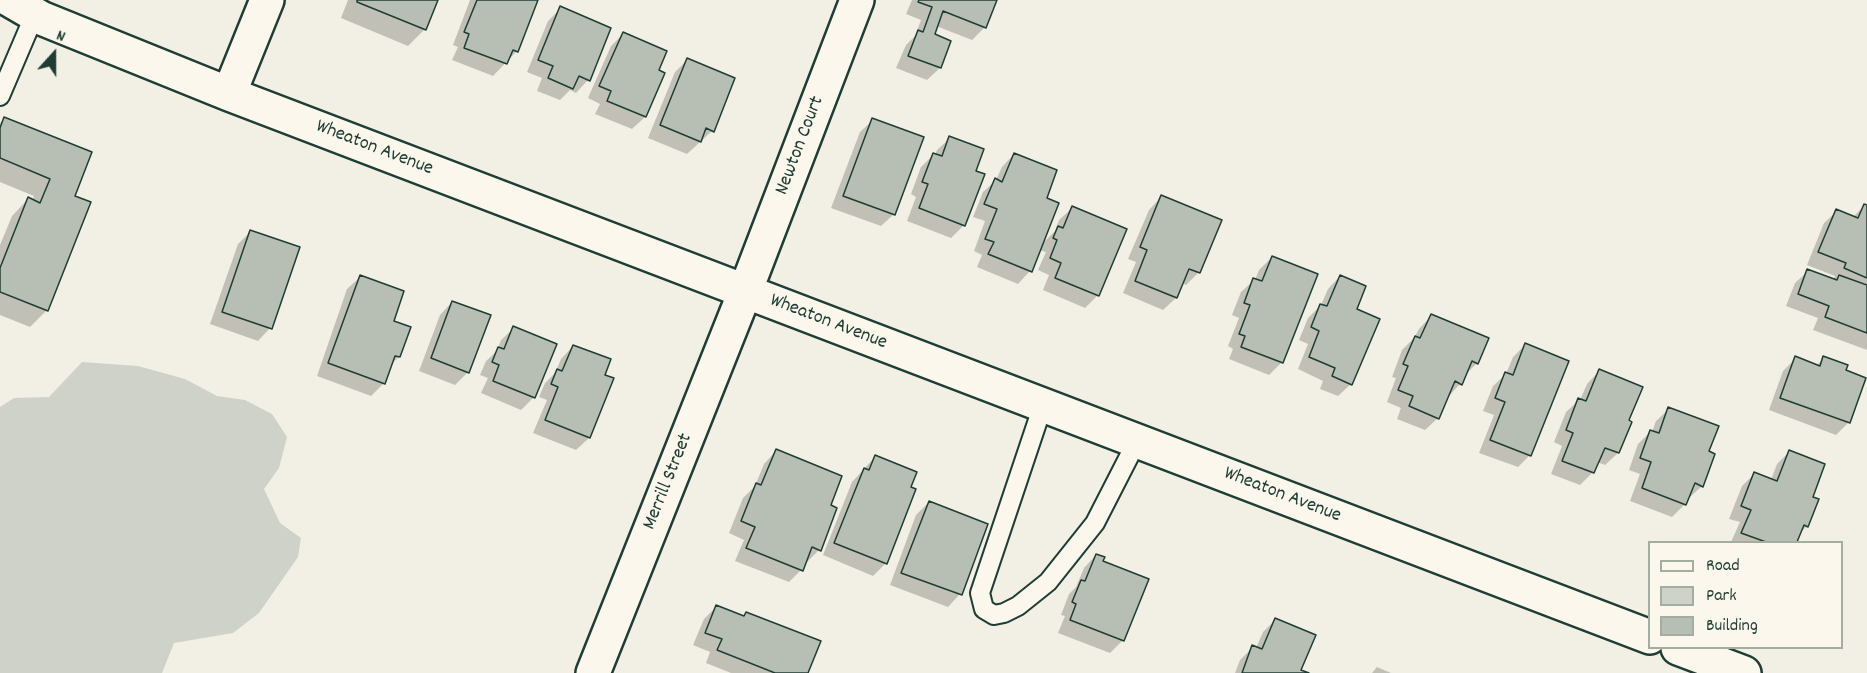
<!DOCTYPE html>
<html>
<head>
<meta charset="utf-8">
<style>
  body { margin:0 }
  #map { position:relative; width:1867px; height:673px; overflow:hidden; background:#f2f0e5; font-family:Dekko,sans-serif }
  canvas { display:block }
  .legend { position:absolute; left:1648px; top:541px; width:195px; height:108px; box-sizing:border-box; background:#fbf7ec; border:2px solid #a3ada2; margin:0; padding:8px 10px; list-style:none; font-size:18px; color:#1f3d34 }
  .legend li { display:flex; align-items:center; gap:12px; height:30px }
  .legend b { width:30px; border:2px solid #a3ada2 }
  .north { position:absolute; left:24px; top:24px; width:60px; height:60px; -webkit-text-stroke:4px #fbf7ec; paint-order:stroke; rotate:21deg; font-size:16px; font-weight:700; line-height:24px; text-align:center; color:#1f3d34 }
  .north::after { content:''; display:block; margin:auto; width:21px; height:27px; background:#1f3d34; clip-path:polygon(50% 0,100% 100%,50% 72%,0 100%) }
</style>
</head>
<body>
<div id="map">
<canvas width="1867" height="673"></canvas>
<ul class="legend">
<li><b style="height:8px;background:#fbf7ec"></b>Road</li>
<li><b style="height:16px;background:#cfd2c8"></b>Park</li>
<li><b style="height:16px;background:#b7beb3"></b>Building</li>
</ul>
<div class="north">N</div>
</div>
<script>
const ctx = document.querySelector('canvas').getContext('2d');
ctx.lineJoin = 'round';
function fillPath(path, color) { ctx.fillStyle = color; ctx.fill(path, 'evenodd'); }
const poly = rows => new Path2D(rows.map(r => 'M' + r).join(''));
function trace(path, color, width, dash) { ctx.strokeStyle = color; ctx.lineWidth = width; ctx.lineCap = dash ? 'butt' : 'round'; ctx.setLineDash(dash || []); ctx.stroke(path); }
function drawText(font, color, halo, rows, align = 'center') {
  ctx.font = font + ' Dekko,sans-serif'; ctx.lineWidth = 4.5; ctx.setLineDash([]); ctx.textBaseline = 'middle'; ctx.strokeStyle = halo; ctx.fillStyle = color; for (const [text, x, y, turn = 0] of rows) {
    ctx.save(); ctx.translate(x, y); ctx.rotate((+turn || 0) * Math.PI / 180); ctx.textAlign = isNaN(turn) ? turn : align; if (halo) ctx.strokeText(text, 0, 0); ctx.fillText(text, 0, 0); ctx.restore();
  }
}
fillPath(poly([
  [82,362,138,366,185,379,217,396,245,400,272,414,287,437,279,468,264,489,280,523,301,538,298,557,259,613,233,633,174,643,162,673,0,673,0,407,14,398,49,397]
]), '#cfd2c8');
fillPath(poly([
  [348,0,436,0,425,29,408,46,341,18],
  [470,0,536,0,517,51,493,76,452,60,458,47,453,45],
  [912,0,995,0,985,27,972,40,936,26,933,35,950,42,940,68,927,80,896,68,906,45,915,36,921,20,906,14],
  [561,8,609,28,588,80,576,93,570,90,560,100,537,91,542,78,527,72,548,21],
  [623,34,657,71,663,74,645,117,632,129,595,114,600,104,588,98,611,46],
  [687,60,733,79,712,131,687,154,648,138,675,72],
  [5,118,73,197,47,310,30,327,0,315,0,245,12,216,28,199,32,201,34,196,0,182,0,123],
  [873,120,894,214,881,226,831,208,860,132],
  [950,138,974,172,964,225,951,238,907,221,916,197,911,194,921,167,934,154,935,155,937,150],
  [1014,154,1045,199,1041,245,1055,231,1059,220,1072,208,1098,295,1085,308,1043,290,1049,275,1038,270,1046,252,1039,250,1030,271,1018,284,977,267,982,255,974,251,985,221,973,217,983,192,996,180,1002,167],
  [1161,197,1199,272,1186,285,1182,283,1176,298,1163,310,1123,293,1136,262,1128,259,1149,210],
  [1865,205,1867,206,1867,284,1865,286,1867,287,1867,350,1813,330,1818,318,1786,306,1795,283,1808,271,1833,280,1835,276,1807,265,1824,223,1837,211,1853,217],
  [251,231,298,247,270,328,258,341,210,324,238,244],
  [1272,257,1282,362,1269,375,1229,359,1233,349,1228,346,1239,318,1232,315,1241,292,1254,280,1255,280,1259,270],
  [1340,276,1355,310,1351,384,1338,396,1320,389,1323,381,1298,369,1308,344,1299,340,1308,318,1321,305,1328,289],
  [360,277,392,322,399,357,390,365,384,383,371,396,317,376,347,289],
  [452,302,468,372,455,385,419,371,440,315],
  [1431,316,1477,363,1464,376,1460,384,1448,397,1438,418,1425,430,1397,419,1401,408,1387,402,1396,378,1392,377,1402,350,1414,338,1419,329],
  [514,328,534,397,521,410,481,393,488,378,480,375,486,361,497,351,501,340],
  [1525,345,1530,455,1518,467,1479,453,1494,415,1483,411,1493,386,1506,374,1513,357],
  [573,346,603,376,612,379,589,438,576,450,533,433,547,400,539,397,545,383,555,373,561,359],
  [1796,358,1816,366,1824,358,1844,371,1849,422,1836,435,1769,410,1783,371],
  [1599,371,1630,422,1618,453,1605,465,1597,462,1593,472,1580,485,1551,474,1562,446,1554,442,1566,412,1579,400,1580,400,1587,384],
  [1669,409,1707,452,1702,486,1689,498,1688,498,1685,504,1672,517,1630,501,1640,474,1629,470,1638,444,1651,431,1652,432,1656,421],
  [776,451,829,506,819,550,807,562,805,561,801,570,789,582,735,561,744,540,729,533,743,498,755,486,764,464],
  [1790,451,1811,498,1807,526,1799,534,1795,542,1731,542,1740,522,1729,519,1742,486,1754,474,1771,480,1777,464],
  [875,457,886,563,873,576,823,555,852,482],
  [929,502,960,594,948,607,890,585,916,515],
  [1096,555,1101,562,1123,640,1110,653,1058,633,1065,616,1061,615,1069,594,1076,587,1084,568],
  [716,607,743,617,746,613,807,673,731,673,706,663,710,652,693,645,704,619],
  [1275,620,1299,671,1305,673,1235,673,1240,660,1253,647,1256,648,1263,632],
  [1377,667,1391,673,1372,673]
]), '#0003');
const building = poly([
  [357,0,438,0,426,30,357,2,357,0],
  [477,0,538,0,518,52,513,50,507,64,464,48,469,34,464,32,477,0],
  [919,0,997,0,986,28,943,11,935,34,951,41,941,68,908,56,918,30,923,32,932,7,918,2,919,0],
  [560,6,611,28,590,81,579,76,573,89,548,78,553,66,538,60,560,6],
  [623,32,667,51,659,70,665,73,646,117,607,101,611,91,599,86,623,32],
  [687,58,735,78,714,132,706,128,701,142,660,125,687,58],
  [4,117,92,152,75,196,91,202,48,311,0,292,0,268,28,197,40,203,50,179,0,158,0,128,4,117],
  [872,118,924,137,895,215,843,196,872,118],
  [949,136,984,149,976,171,985,174,965,226,919,208,928,184,922,182,933,153,942,156,949,136],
  [1014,153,1057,170,1047,198,1059,203,1032,272,988,254,994,242,985,239,997,209,984,204,995,178,1002,182,1014,153],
  [1161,195,1222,220,1200,273,1189,269,1177,298,1135,281,1147,250,1140,247,1161,195],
  [1864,204,1867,205,1867,278,1844,268,1846,263,1818,252,1836,209,1858,218,1864,204],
  [1072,206,1127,229,1099,296,1055,278,1061,263,1050,258,1057,240,1053,238,1058,226,1063,228,1072,206],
  [250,230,300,247,272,329,222,312,250,230],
  [1272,256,1318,274,1283,363,1241,347,1245,336,1239,334,1250,305,1244,303,1253,278,1262,281,1272,256],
  [1807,269,1837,280,1839,275,1867,285,1867,333,1825,317,1829,306,1798,294,1807,269],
  [360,275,404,291,394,321,411,327,400,357,395,356,385,384,328,363,360,275],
  [1340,275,1366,286,1357,309,1380,319,1352,385,1332,376,1335,368,1309,357,1319,331,1311,327,1320,304,1327,306,1340,275],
  [452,301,491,315,469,373,431,358,452,301],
  [1431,314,1489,338,1478,364,1472,361,1462,385,1455,381,1439,419,1409,406,1413,396,1398,390,1408,366,1403,364,1415,336,1420,338,1431,314],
  [513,326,557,344,535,398,493,381,499,365,492,362,498,347,504,349,513,326],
  [1525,343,1569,361,1531,456,1490,440,1505,402,1495,398,1505,372,1513,375,1525,343],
  [573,345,611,359,605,375,614,378,590,438,545,420,558,387,551,384,557,369,562,371,573,345],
  [1795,356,1820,366,1823,356,1848,365,1846,370,1866,378,1850,423,1780,398,1795,356],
  [1599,369,1643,387,1629,420,1632,422,1619,453,1605,448,1594,473,1562,461,1573,433,1566,430,1578,398,1586,401,1599,369],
  [1668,407,1719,426,1709,451,1715,454,1703,487,1695,483,1686,505,1642,488,1651,462,1640,458,1650,430,1659,433,1668,407],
  [776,449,842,476,831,505,837,508,821,551,812,547,803,571,746,548,755,527,741,521,756,483,761,485,776,449],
  [1789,450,1825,464,1813,497,1819,499,1808,527,1804,525,1797,542,1766,542,1741,533,1751,510,1741,506,1754,472,1777,481,1789,450],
  [875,455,917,472,911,487,916,489,887,564,834,543,864,468,869,470,875,455],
  [929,501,988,524,962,595,901,573,929,501],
  [1096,554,1105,557,1103,561,1149,579,1124,641,1070,620,1076,604,1072,602,1081,580,1085,581,1096,554],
  [716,605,744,616,746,612,821,641,808,673,775,673,717,650,722,639,705,633,716,605],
  [1275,618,1316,635,1301,670,1309,673,1242,673,1252,645,1262,649,1275,618]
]);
fillPath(building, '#b7beb3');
trace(building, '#1f3d34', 1.5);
const service = poly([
  [0,96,35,14],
  [1043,405,980,593,984,609,994,615,1004,613,1018,606,1048,582,1095,523,1137,441]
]);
const minor = poly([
  [10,0,41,18,229,94,1650,637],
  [229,94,267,0],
  [1678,648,1744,673],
  [593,673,745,292,857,0]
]);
trace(service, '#1f3d34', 22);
trace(minor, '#1f3d34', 38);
trace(service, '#fbf7ec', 18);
trace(minor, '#fbf7ec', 33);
drawText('20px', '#1f3d34', '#fbf7ec', [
  ["Newton Court",801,146,-69],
  ["Wheaton Avenue",374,149,21],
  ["Wheaton Avenue",828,323,21],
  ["Merrill Street",669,482,-68],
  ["Wheaton Avenue",1282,496,21]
]);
</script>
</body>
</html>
